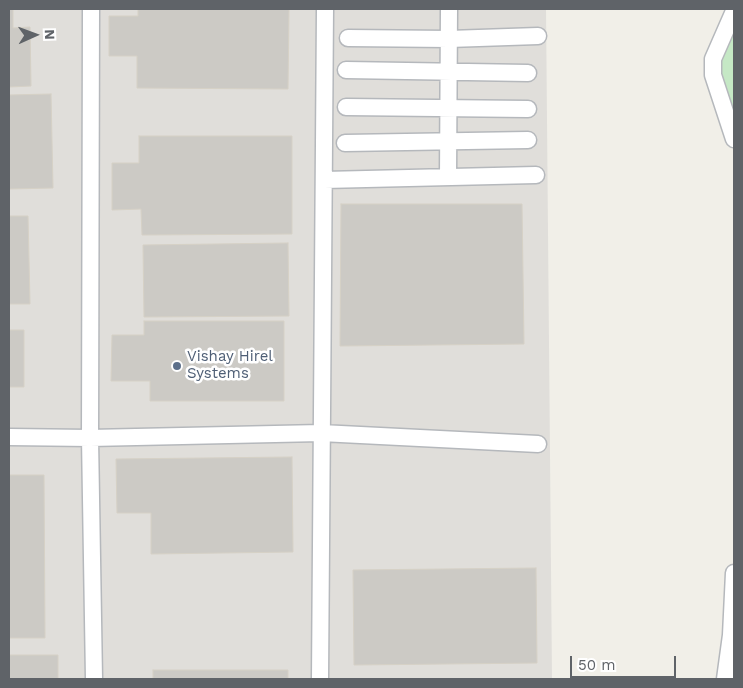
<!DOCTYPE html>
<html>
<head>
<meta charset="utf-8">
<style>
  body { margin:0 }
  #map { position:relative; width:743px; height:688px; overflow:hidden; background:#f1efe8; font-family:"Work Sans",sans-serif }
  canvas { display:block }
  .frame { position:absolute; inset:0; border:10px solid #5f6368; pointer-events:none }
  .north { position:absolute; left:10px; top:10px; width:50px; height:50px; -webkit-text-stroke:4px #fff; paint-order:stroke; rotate:88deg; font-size:14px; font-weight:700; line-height:20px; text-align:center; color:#5f6368 }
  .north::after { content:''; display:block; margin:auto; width:18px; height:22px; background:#5f6368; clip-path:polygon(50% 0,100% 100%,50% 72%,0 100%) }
  .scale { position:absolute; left:570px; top:656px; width:106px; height:22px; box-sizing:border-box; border:2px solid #5f6368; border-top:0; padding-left:6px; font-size:15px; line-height:18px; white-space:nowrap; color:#5f6368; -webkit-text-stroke:4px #fff; paint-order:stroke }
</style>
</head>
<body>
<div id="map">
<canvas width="743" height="688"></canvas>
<div class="frame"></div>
<div class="north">N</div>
<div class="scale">50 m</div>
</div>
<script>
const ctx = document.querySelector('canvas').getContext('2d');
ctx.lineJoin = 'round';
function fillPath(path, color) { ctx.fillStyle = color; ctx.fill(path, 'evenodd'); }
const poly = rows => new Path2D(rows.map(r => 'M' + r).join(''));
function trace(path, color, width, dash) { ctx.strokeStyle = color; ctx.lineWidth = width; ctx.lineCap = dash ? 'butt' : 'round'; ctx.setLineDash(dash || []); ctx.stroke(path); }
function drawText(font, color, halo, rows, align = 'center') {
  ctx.font = font + ' "Work Sans",sans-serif'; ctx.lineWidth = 5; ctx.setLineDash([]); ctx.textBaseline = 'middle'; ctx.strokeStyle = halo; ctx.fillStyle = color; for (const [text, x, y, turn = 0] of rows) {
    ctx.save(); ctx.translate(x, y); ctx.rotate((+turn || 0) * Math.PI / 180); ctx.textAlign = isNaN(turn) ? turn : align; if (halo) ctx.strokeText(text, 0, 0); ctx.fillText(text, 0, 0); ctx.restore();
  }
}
fillPath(poly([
  [9,9,546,9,552,679,9,679]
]), '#e0deda');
fillPath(poly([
  [734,11,734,139,713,59]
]), '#c5e8c5');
const building = poly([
  [9,9,13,9,13,28,30,27,31,86,9,87,9,9],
  [138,9,289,9,288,89,137,88,137,56,109,56,109,16,138,16,138,9],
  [51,94,53,188,9,189,9,95,51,94],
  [139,136,292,136,292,234,142,235,141,209,112,210,112,163,139,163,139,136],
  [341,204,522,204,524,344,340,346,341,204],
  [9,216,28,216,30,304,9,304,9,216],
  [288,243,289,316,144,317,143,245,288,243],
  [144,321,284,321,284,401,150,401,150,381,111,381,112,335,144,335,144,321],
  [9,330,24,330,24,387,9,387,9,330],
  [292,457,293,552,151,554,151,513,117,513,116,459,292,457],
  [9,475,44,475,45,638,9,638,9,475],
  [536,568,537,663,354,665,353,570,536,568],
  [9,655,58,655,58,679,9,679,9,655],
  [153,670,288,670,288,679,153,679,153,670]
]);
fillPath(building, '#cccac5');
trace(building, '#d6d1c6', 1);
const minor = poly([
  [91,9,90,438,94,679],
  [734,11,713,59,713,75,734,139],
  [348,38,449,39,538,36],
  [346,70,528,73],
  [346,107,528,109],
  [345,143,528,140],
  [448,177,449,9],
  [324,180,536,175],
  [9,437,90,438,321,433,538,444],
  [320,679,325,9],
  [725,679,731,635,734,573]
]);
trace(minor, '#b5b8bc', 19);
trace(minor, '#fff', 16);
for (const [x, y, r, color] of [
  [177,366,5,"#5c6f8a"]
]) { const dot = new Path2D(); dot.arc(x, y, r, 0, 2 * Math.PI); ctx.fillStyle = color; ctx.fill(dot); trace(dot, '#fff', 2); }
drawText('15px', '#4e5e75', '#fff', [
  ["Vishay Hirel",187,357],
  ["Systems",187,374]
], 'left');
</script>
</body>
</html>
